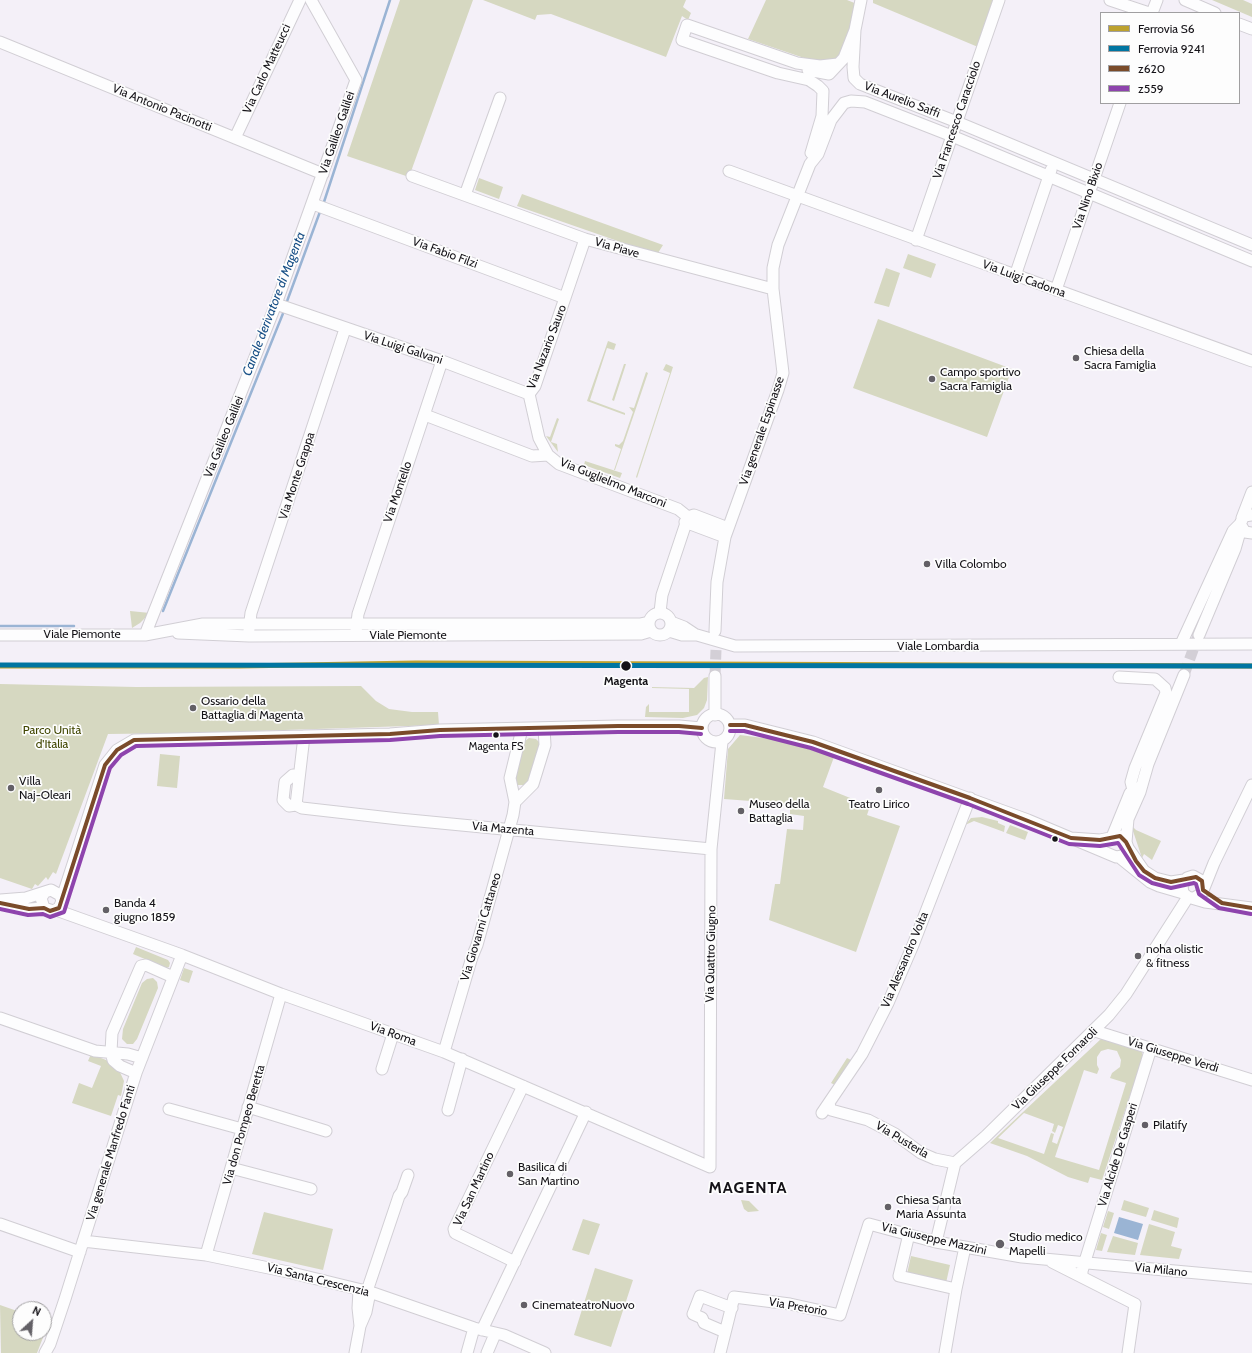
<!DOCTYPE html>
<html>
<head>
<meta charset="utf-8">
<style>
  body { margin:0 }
  #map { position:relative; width:1252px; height:1353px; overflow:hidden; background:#f4f0f8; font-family:Cabin,sans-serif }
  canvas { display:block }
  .legend { position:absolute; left:1100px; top:12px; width:140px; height:92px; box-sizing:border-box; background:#fdfdfd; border:1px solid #a09fa1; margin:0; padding:5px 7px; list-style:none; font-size:12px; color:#151318 }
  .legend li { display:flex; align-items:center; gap:8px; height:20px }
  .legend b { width:20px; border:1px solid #a09fa1 }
  .north { position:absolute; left:12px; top:1301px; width:40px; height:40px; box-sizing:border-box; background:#fdfdfd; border:1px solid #a09fa1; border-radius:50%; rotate:26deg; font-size:11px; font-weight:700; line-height:16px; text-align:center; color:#151318 }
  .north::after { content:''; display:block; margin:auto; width:14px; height:18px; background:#636066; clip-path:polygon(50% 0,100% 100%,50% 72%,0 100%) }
</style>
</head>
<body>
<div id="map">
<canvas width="1252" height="1353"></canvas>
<ul class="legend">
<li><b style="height:5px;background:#bca12e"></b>Ferrovia S6</li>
<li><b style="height:5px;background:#0075a1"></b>Ferrovia 9241</li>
<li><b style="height:5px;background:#7a4b2a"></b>z620</li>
<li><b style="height:5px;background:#8e44ad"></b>z559</li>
</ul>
<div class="north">N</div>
</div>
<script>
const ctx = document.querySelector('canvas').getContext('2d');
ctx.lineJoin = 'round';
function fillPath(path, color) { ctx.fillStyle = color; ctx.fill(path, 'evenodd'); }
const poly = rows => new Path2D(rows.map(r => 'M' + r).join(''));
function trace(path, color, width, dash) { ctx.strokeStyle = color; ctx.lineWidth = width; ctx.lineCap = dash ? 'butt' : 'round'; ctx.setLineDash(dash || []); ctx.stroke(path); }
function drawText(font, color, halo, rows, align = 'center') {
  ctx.font = font + ' Cabin,sans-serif'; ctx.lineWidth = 3.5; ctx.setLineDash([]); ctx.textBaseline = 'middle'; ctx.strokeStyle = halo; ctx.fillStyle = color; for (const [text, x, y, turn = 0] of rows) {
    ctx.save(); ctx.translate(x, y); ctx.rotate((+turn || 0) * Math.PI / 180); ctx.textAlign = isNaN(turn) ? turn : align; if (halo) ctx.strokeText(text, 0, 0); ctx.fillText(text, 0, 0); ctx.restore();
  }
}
fillPath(poly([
  [400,0,473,0,409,177,347,156],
  [483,0,686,0,683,7,691,13,688,20,682,16,666,57,551,14,537,15,535,20],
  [766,0,847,0,857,4,849,42,840,56,834,60,816,62,748,39],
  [873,0,993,0,978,47,873,3],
  [1212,0,1243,0,1252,4,1252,17],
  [479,178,503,187,499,199,475,190],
  [522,194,663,245,658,253,655,254,517,206],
  [908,254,936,264,931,278,903,268],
  [886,268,900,273,889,307,874,303],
  [878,319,1012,369,987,437,853,388],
  [608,341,616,344,614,350,607,348,590,400,625,413,625,415,587,401],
  [624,364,626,364,614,401,612,400],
  [666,364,673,367,637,478,636,477,670,373,663,370],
  [646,372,648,373,615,470,614,470,621,449,615,446,615,444,619,445,623,441,633,412,629,407,634,408],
  [557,418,559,419,551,442,557,444,558,452,546,436,550,437],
  [585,461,622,473,620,478,584,465],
  [130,611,150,613,140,623,132,628],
  [708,677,707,700,704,708,697,715,683,718,645,717,646,707,649,704,649,712,689,712,689,689,652,688,652,687,694,688,704,678],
  [0,684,136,687,361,686,376,701,389,709,412,712,438,712,439,725,193,733,108,734,56,874,53,872,48,880,46,877,38,886,35,884,32,889,0,878],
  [740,735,779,740,834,757,823,787,870,806,867,815,900,826,856,952,769,920,775,884,780,884,787,829,803,830,804,816,790,814,790,804,724,799,728,749],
  [529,738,536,739,540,743,530,782,524,787,523,785,517,785,515,779,525,741],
  [160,754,180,756,177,788,157,786],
  [982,817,998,821,998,823,1005,826,1004,832,974,821,965,825,971,818],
  [1010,825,1028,832,1025,840,1006,833],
  [1131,825,1136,830,1161,841,1152,860,1144,854,1142,858],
  [136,947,168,960,170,963,169,967,166,968,133,954],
  [184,968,193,971,189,983,180,980],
  [153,978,157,982,158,988,137,1039,133,1044,127,1044,122,1039,123,1029,142,983,147,979],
  [1102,1038,1141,1049,1143,1056,1102,1180,1090,1177,1088,1183,1068,1177,1027,1156,990,1143],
  [1108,1049,1117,1051,1121,1060,1120,1067,1112,1073,1110,1078,1126,1083,1099,1170,1055,1157,1084,1070,1097,1074,1099,1069,1097,1065,1097,1057,1101,1051],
  [1024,1113,1054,1124,1052,1131,1055,1133,1058,1125,1063,1127,1057,1144,1052,1142,1054,1134,1051,1133,1044,1154,998,1138],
  [91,1054,106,1060,118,1068,124,1081,121,1096,118,1095,111,1116,72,1103,79,1083,92,1088,101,1066,88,1061],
  [847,1058,851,1060,835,1085,831,1083],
  [741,1200,749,1201,759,1211,748,1212,744,1209],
  [1124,1200,1149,1208,1146,1217,1121,1210],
  [1154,1210,1179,1218,1177,1228,1151,1220],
  [1108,1211,1114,1213,1109,1229,1103,1227],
  [264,1212,333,1229,323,1270,252,1254],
  [583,1219,600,1224,589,1255,572,1250],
  [1149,1224,1175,1232,1171,1246,1182,1249,1179,1259,1140,1255],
  [1101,1233,1107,1235,1102,1251,1096,1250],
  [1113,1236,1138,1243,1135,1255,1107,1252],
  [911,1256,950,1265,946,1283,907,1274],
  [595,1268,633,1280,611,1347,574,1335],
  [0,1305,20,1312,20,1333,44,1333,44,1320,49,1322,37,1353,1,1353]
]), '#d6d8c1');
fillPath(poly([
  [1119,1217,1143,1224,1138,1240,1114,1233]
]), '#9ab4d4');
trace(poly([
  [323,205,390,0],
  [286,304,321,209],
  [163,611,284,311],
  [0,626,74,626]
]), '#9ab4d4', 2.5);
trace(poly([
  [1184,675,1198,636],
  [715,676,716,650]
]), '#d3cfd6', 11, [11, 5.5]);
const minor = poly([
  [1110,0,1149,13],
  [1185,0,1215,13],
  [1152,13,1157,0],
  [1239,24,1252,29],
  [855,30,853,67,854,78,860,84,957,122,1252,245],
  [0,42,323,174],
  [808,70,829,74,844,58,855,30,861,0],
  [235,138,300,0],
  [811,153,822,116,823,91,818,86,809,80,778,73,682,40,687,25,797,63,820,66,838,64],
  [729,171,1252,361],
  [412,176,585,239,773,289],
  [465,195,500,98],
  [313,204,565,298],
  [585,239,535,386,529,394,539,438,548,455,559,464,678,509,688,517],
  [916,240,999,0],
  [1015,276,1051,170],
  [1056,290,1120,103],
  [276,304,442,361,529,394],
  [425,415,532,456,548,455],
  [1252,515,1244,516,1240,524,1245,532,1252,533],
  [1242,518,1252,492],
  [685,522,725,537],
  [660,612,662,595,688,517,694,515,728,528],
  '649 624a11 11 0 1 1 22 0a11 11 0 1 1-22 0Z',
  [671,622,684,627,696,635],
  [249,629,251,613,345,329],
  [356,631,358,614,442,361],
  [669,631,682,635,697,635,735,646,1252,644],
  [715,631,717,582,725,537,778,390,783,373,773,289,773,268,778,245,810,164,818,154,831,120,844,103,851,101,865,102,952,136,1252,261],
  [178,633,249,636,641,634,651,631],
  [0,635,145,635,203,624,640,624,649,622],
  [145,635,276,304,356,80,311,0],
  [1199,635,1235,549,1241,528],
  [1181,644,1233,531,1240,524],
  [1119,677,1155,679,1165,688,1166,693,1135,768,1131,782,1134,794,1132,808],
  '702 728a14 14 0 1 1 28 0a14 14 0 1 1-28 0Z',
  [715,715,715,676],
  [730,725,745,725,813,742,1028,820,1116,857,1123,856,1128,848,1126,842,1120,836,1100,840,1071,838],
  [299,775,293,775,285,782,283,800,289,806,296,805,302,808,399,819,711,849],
  [515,802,533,784,545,745,544,728],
  [296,805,304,736],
  [1112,837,1130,793],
  [1126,842,1128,819,1140,792,1148,764,1184,675],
  [1128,848,1144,871,1155,878,1171,882,1184,880],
  [1119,857,1150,882,1159,886,1183,893],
  [1204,888,1214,863,1252,785],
  [62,898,105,765,117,750,134,740,390,734,440,730,618,726,679,726,702,728],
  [1194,898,1201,894,1204,888,1202,881,1193,876,1187,878,1182,886,1183,893,1188,897,1205,902,1252,908],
  [0,900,26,898,51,890,60,895,62,901,59,908,53,911,44,908,41,898,45,892],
  [3,904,29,909,44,908],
  [56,910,182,955,281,994,444,1052,710,1167,711,849,722,742],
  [0,1018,95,1051,128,1054,142,1058],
  [1095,1031,1252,1080],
  [444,1052,472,957,477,945,513,815,515,802,510,778,522,729],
  [382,1069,393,1034],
  [136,1073,120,1066,113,1060,111,1052,112,1033,141,966,146,965,173,977],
  [829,1104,831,1110,868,1120,895,1134,921,1153,935,1159,955,1163],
  [248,1107,326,1131],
  [169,1109,242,1129],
  [448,1110,462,1059],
  [822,1113,862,1054,888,1003,913,945,970,798],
  [231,1168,311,1189],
  [0,1224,80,1252],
  [909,1234,899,1276,956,1289,965,1247],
  [83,1241,206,1255,288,1272,370,1292,474,1328,504,1335,545,1353],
  [936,1242,955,1163,986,1136,1109,1015,1126,994,1188,897],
  [206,1255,281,994],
  [515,1262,455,1233,454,1229,523,1086],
  [1052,1262,1135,1304,1128,1353],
  [1082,1277,1082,1271,1151,1048],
  [359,1290,358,1308,360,1326],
  [367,1291,399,1196,402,1192,408,1175],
  [482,1330,586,1112],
  [725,1332,704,1323,702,1318,693,1314,700,1296,732,1308],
  [45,1353,50,1344,65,1299,136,1073,182,955],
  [355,1353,360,1326,366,1312,370,1292],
  [467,1353,474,1328],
  [487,1353,495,1334],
  [720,1353,734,1297,790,1304,840,1315,869,1224,936,1242,1022,1257,1252,1278],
  [945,1353,956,1289]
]);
trace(minor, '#d1ced4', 13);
trace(minor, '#fdfdfe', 11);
trace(poly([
  [730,725,745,725,813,742,970,798,1071,838,1100,840,1120,836,1126,842,1136,861,1144,871,1155,878,1171,882,1196,877,1202,881,1203,890,1222,903,1252,908],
  [0,903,29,909,44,908,50,911,59,908,105,765,117,750,134,740,390,734,440,730,618,726,679,726,702,728]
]), '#7a4b2a', 4);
trace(poly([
  [730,731,744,731,811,748,968,804,1069,844,1100,846,1118,843,1139,875,1152,883,1171,888,1194,883,1196,884,1199,894,1219,908,1251,914],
  [0,909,28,915,43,914,50,917,64,912,110,768,121,755,136,746,390,740,440,736,618,732,679,732,701,734]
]), '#8e44ad', 4);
trace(poly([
  [0,666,240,666,416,663,1252,666]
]), '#bca12e', 5);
trace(poly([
  [0,665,1252,666]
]), '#0075a1', 5);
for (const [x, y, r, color] of [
  [1076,358,4,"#636066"],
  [932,379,4,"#636066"],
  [927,564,4,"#636066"],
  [626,666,5.5,"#151318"],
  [193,708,4,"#636066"],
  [496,735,3.5,"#151318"],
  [11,788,4,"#636066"],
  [879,790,4,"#636066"],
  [741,811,4,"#636066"],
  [1055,839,3.5,"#151318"],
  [106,910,4,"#636066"],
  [1138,956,4,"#636066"],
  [1145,1125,4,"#636066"],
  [510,1174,4,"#636066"],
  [888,1207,4,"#636066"],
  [1000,1244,5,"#636066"],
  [524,1305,4,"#636066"]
]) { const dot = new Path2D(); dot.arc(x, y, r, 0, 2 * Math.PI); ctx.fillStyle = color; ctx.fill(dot); trace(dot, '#fdfdfd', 1.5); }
drawText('11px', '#151318', '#fdfdfd', [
  ["Magenta FS",496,747]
]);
drawText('12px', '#151318', '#fdfdfd', [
  ["Via Carlo Matteucci",267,69,-65],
  ["Via Aurelio Saffi",902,100,21],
  ["Via Antonio Pacinotti",162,108,22],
  ["Via Francesco Caracciolo",957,120,-71],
  ["Via Galileo Galilei",337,133,-71],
  ["Via Nino Bixio",1088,196,-71],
  ["Via Piave",617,248,16],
  ["Via Fabio Filzi",445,253,20],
  ["Via Luigi Cadorna",1024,279,20],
  ["Via Nazario Sauro",547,347,-69],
  ["Via Luigi Galvani",403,348,18],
  ["Via generale Espinasse",762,431,-71],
  ["Via Galileo Galilei",224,437,-68],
  ["Via Monte Grappa",297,476,-72],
  ["Via Guglielmo Marconi",613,483,22],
  ["Via Montello",398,492,-71],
  ["Viale Piemonte",82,634],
  ["Viale Piemonte",408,635],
  ["Viale Lombardia",938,646],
  ["Via Mazenta",503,829,5],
  ["Via Giovanni Cattaneo",481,927,-73],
  ["Via Quattro Giugno",711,954,-89],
  ["Via Alessandro Volta",905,960,-67],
  ["Via Roma",393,1034,20],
  ["Via Giuseppe Verdi",1173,1055,17],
  ["Via Giuseppe Fornaroli",1055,1069,-44],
  ["Via don Pompeo Beretta",244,1125,-74],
  ["Via Pusterla",902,1140,31],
  ["Via generale Manfredo Fanti",111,1153,-73],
  ["Via Alcìde De Gasperi",1118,1155,-73],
  ["Via San Martino",474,1189,-65],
  ["Via Giuseppe Mazzini",934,1239,13],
  ["Via Milano",1161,1270,6],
  ["Via Santa Crescenzia",318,1280,14],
  ["Via Pretorio",798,1307,10]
]);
drawText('12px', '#151318', '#fdfdfd', [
  ["Chiesa della",1084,351],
  ["Sacra Famiglia",1084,365],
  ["Campo sportivo",940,372],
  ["Sacra Famiglia",940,386],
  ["Villa Colombo",935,564],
  ["Ossario della",201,701],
  ["Battaglia di Magenta",201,715],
  ["Villa",19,781],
  ["Naj-Oleari",19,795],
  ["Museo della",749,804],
  ["Battaglia",749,818],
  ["Teatro Lirico",879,804,"center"],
  ["Banda 4",114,903],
  ["giugno 1859",114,917],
  ["noha olistic",1146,949],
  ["& fitness",1146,963],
  ["Pilatify",1153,1125],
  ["Basilica di",518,1167],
  ["San Martino",518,1181],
  ["Chiesa Santa",896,1200],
  ["Maria Assunta",896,1214],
  ["Studio medico",1009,1237],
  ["Mapelli",1009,1251],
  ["CinemateatroNuovo",532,1305]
], 'left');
drawText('bold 12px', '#151318', '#fdfdfd', [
  ["Magenta",626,681]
]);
drawText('12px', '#404600', '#fdfdfd', [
  ["Parco Unità",52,730],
  ["d'Italia",52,744]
]);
drawText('italic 13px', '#174f86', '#fdfdfd', [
  ["Canale derivatore di Magenta",274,304,-69]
]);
ctx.letterSpacing = '1px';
drawText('bold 16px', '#151318', '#fdfdfd', [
  ["MAGENTA",748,1188]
]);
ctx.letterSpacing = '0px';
</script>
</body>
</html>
